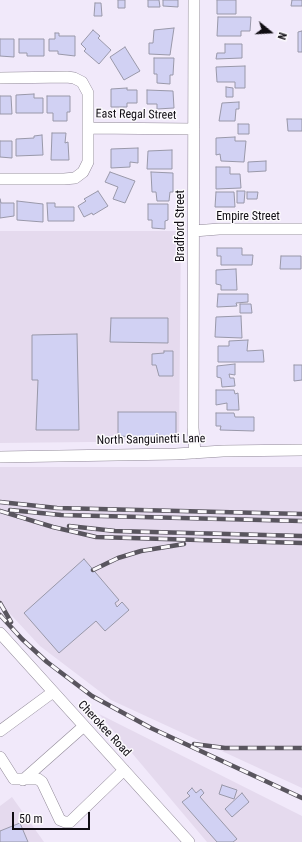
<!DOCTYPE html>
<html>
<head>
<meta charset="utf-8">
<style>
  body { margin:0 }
  #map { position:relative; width:302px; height:842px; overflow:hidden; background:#f1e9fa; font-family:"Roboto Condensed",sans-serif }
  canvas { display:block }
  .north { position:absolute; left:250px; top:12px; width:40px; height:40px; -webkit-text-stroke:3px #fbf9fc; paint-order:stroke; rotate:108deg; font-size:11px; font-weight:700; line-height:16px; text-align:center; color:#100d13 }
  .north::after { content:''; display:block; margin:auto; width:14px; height:18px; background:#100d13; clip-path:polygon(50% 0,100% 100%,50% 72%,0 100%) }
  .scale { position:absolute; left:12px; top:812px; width:78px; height:18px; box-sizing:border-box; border:2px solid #100d13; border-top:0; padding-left:5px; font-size:12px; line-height:14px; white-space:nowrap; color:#100d13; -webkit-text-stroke:3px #fbf9fc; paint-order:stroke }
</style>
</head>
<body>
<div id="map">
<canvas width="302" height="842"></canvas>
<div class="north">N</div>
<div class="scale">50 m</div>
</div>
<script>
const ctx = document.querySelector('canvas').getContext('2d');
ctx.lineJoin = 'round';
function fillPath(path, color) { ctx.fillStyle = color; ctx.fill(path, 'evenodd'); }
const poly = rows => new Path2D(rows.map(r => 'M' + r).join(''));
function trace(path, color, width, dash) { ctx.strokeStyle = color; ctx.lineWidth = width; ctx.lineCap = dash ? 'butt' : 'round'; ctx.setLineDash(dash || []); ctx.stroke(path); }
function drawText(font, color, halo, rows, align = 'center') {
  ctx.font = font + ' "Roboto Condensed",sans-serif'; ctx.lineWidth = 3; ctx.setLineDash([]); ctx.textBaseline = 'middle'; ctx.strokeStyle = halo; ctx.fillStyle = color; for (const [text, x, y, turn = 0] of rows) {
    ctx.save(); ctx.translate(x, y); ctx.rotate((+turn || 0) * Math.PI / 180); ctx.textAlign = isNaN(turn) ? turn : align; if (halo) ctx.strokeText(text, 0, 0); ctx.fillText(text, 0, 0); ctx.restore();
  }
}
fillPath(poly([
  [0,231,181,231,179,441,0,443],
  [0,467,302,467,302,788,111,700,40,646,0,603],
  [99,714,302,816,302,842,207,842],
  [12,797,44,842,0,842,0,806]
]), '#e5daee');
const building = poly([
  [118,0,125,0,125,8,118,8,118,0],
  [148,0,159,0,160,7,148,7,148,0],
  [163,0,178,0,178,7,163,6,163,0],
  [217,0,236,0,236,14,217,14,217,0],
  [292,0,302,0,302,6,291,6,292,0],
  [95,3,101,3,102,16,94,16,95,3],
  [218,17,251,17,250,31,241,31,241,36,217,36,218,17],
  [174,28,170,55,149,54,149,43,153,43,154,30,174,28],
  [93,30,100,36,98,38,111,50,99,64,84,51,86,49,81,44,93,30],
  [302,31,302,52,298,52,298,32,302,31],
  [55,33,59,33,59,36,75,36,75,56,58,54,58,51,49,51,49,39,55,39,55,33],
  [0,39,14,39,14,57,0,56,0,39],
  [19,39,44,39,44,56,27,56,27,53,19,53,19,39],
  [225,44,242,44,242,58,216,59,217,53,225,53,225,44],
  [125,47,140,71,124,80,110,57,125,47],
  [154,58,174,58,173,75,170,75,170,84,157,83,157,74,154,74,154,58],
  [245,66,245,88,235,88,235,82,217,82,216,67,245,66],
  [226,87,233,88,233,97,226,97,226,87],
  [127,88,127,90,137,90,137,103,127,103,127,107,111,107,111,89,127,88],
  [147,90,173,91,174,108,157,109,157,104,147,104,147,90],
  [34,94,34,98,43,98,43,113,16,113,16,95,34,94],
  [0,96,11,96,12,114,0,114,0,96],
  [47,96,70,96,70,112,67,112,67,121,53,121,53,113,47,113,47,96],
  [239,102,239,109,236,109,235,121,219,121,222,103,239,102],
  [287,119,302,119,302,131,288,131,287,119],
  [238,124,249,124,249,134,238,134,238,124],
  [52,133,66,133,65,143,68,142,69,160,51,160,52,133],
  [42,135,43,155,16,156,16,139,34,138,34,136,42,135],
  [235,137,235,141,246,141,244,162,221,161,220,154,216,155,216,138,235,137],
  [0,141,12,141,12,158,0,157,0,141],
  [138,148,138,163,130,162,130,167,111,168,111,149,138,148],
  [172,150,172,169,147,169,148,151,172,150],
  [266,161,266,171,248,172,248,162,266,161],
  [216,167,230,167,230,174,240,174,241,188,216,189,216,167],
  [110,172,135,181,125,203,113,199,118,187,105,182,110,172],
  [151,172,173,173,173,192,170,192,169,201,157,201,156,192,152,192,151,172],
  [98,191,108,206,93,215,92,213,84,217,78,206,86,201,84,199,98,191],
  [237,191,245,191,244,203,237,203,237,191],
  [216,192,234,192,235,207,215,207,216,192],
  [247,192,258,192,257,199,247,199,247,192],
  [0,199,1,203,14,203,14,216,0,218,0,199],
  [17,201,43,204,43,222,17,220,17,201],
  [47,203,55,203,55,207,74,207,74,221,48,221,47,203],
  [148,204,168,204,168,220,165,221,165,229,152,228,152,220,148,220,148,204],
  [217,248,242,248,242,255,253,255,252,265,221,265,221,256,217,256,217,248],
  [281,256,301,256,301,269,280,269,281,256],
  [236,269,237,290,221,290,221,285,216,284,216,270,236,269],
  [218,294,248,294,248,302,236,303,237,306,217,307,218,294],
  [240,304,251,304,252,313,240,313,240,304],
  [241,316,242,338,215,337,216,317,241,316],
  [111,318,168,318,168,343,110,342,111,318],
  [77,334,79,430,36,430,38,380,32,380,32,335,77,334],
  [248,340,247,351,263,350,264,362,218,362,218,346,229,346,229,341,248,340],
  [164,351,173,351,173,376,159,376,156,365,152,365,152,354,164,353,164,351],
  [235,364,235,375,229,374,230,378,234,378,235,386,222,387,221,378,217,377,217,366,235,364],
  [294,365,302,365,302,380,294,381,294,365],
  [216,390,234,390,235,394,238,393,239,410,227,410,227,403,216,405,216,390],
  [118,412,176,412,176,436,166,436,166,438,118,436,118,412],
  [216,413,234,413,235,417,254,417,254,431,220,430,221,426,216,426,216,413],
  [84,559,119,600,115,603,117,607,122,602,129,610,105,631,96,621,59,653,24,613,84,559],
  [222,785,237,790,234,799,219,794,222,785],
  [192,788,196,793,201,789,204,793,200,797,237,839,233,842,217,842,182,802,190,796,187,793,192,788],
  [242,793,249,802,232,817,225,809,242,793],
  [20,823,28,842,0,842,0,831,20,823]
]);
fillPath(building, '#d1d1f3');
trace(building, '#9998a9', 1);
const minor = poly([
  [194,0,193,428,195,453],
  [0,78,67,77,74,78,82,82,88,93,88,162,83,172,75,178,64,179,0,179],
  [88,128,194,129],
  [194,231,219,229,302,229],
  [0,457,176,454,223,451,302,450],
  [0,633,189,842],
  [0,731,53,692],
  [0,757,14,779,38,779,42,782,60,820,65,822,70,822,124,770],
  [23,780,84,726]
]);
trace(minor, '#918998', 12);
trace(minor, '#fff', 11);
const rail = poly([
  [0,502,57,508,302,514],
  [10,510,61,515,302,521],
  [0,511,53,527,96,537,302,543],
  [69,526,115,531,302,536],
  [93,570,118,558,141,551,184,544],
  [0,603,11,622],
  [0,615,22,639,47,662,92,696,151,728,302,798],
  [194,744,225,748,302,748]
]);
trace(rail, '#59555e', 4.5);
trace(rail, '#fbf9fc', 3, [9]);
drawText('12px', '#100d13', '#fbf9fc', [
  ["East Regal Street",136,115,1],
  ["Empire Street",248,217],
  ["Bradford Street",181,226,-90],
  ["North Sanguinetti Lane",151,440,-1],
  ["Cherokee Road",104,729,47]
]);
</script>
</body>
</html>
